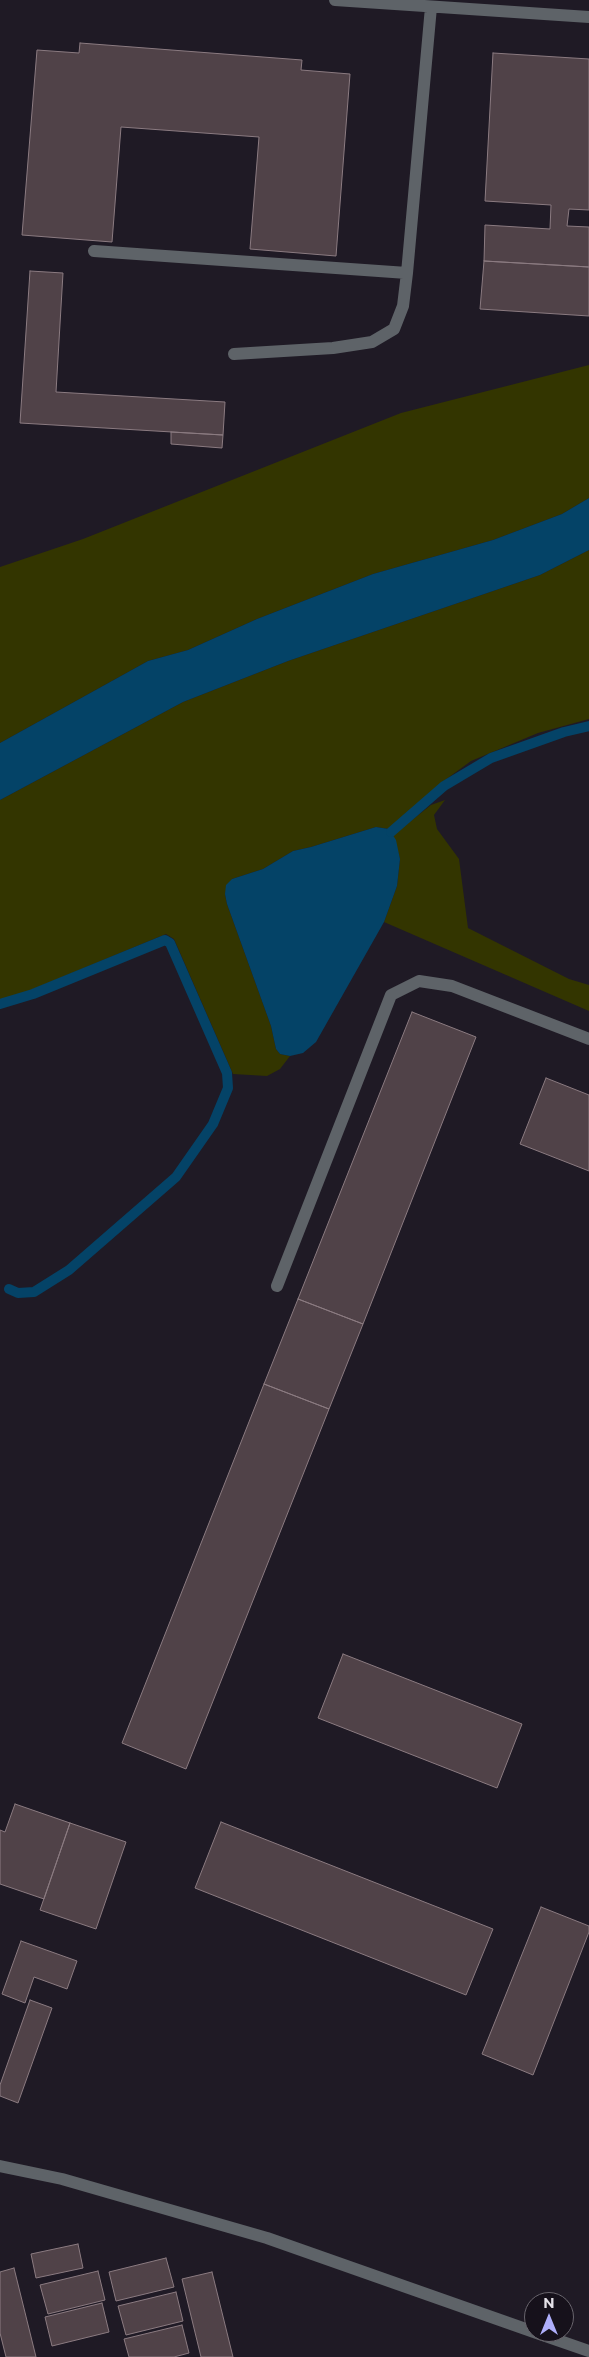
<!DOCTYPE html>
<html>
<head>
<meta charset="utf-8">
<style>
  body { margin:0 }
  #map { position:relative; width:589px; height:2357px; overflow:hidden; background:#1f1a25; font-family:Montserrat,sans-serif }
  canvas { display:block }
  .north { position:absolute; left:524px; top:2292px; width:50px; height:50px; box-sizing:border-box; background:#16111b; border:1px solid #69656d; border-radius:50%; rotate:0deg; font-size:14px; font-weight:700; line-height:20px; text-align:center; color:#e5e2e9 }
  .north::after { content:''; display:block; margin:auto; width:18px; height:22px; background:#aeaefa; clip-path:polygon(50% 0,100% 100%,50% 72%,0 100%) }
</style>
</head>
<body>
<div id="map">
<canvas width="589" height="2357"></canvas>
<div class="north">N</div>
</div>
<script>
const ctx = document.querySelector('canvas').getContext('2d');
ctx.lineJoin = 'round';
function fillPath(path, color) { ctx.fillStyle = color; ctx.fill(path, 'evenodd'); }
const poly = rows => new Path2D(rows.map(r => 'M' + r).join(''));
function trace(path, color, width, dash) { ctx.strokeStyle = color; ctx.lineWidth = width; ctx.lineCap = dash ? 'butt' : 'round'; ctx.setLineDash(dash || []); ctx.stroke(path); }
fillPath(poly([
  [589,365,589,498,562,514,493,540,373,574,257,619,188,650,148,661,0,743,0,567,83,539,401,413],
  [589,550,589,719,538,733,471,761,441,783,389,829,376,827,311,847,293,851,263,869,232,879,225,894,227,904,271,1026,276,1049,280,1054,290,1056,280,1069,267,1076,233,1074,174,939,166,934,31,990,0,1000,0,800,183,702,288,661,540,575],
  [445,800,434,815,437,829,459,859,468,928,569,979,589,985,589,1011,384,922,397,886,400,859,393,835,431,805]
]), '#333500');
fillPath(poly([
  [589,498,589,550,540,575,288,661,183,702,0,800,0,743,148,661,188,650,257,619,373,574,493,540,562,514],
  [376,827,389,829,396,840,400,859,397,886,384,922,316,1042,303,1053,290,1056,280,1054,276,1049,271,1026,227,904,225,894,226,885,232,879,263,869,293,851,311,847]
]), '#044367');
trace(poly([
  [391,832,444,786,491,758,564,732,589,726],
  [0,1004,33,994,165,940,170,943,227,1073,228,1088,213,1124,176,1177,69,1270,34,1292,18,1293,9,1289]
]), '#044367', 10);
const building = poly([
  [80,43,302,60,301,70,350,74,336,256,250,249,259,137,121,127,112,242,22,235,37,50,79,53,80,43],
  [493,53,589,59,589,210,569,209,567,226,589,227,589,267,484,261,485,225,550,229,551,205,485,201,493,53],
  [484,261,589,267,589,316,480,309,484,261],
  [30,271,63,273,56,392,225,402,223,435,20,423,30,271],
  [171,432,223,435,222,448,171,444,171,432],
  [412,1012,476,1037,363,1324,298,1299,412,1012],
  [546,1078,589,1095,589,1171,520,1144,546,1078],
  [298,1299,363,1324,329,1409,264,1384,298,1299],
  [264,1384,329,1409,186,1769,122,1743,264,1384],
  [343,1654,522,1724,497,1788,318,1718,343,1654],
  [15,1804,70,1823,44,1899,0,1884,0,1830,5,1832,15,1804],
  [221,1822,493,1929,466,1995,195,1888,221,1822],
  [70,1823,126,1842,96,1929,40,1910,70,1823],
  [541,1907,589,1926,589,1932,533,2075,482,2054,541,1907],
  [21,1941,77,1961,67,1989,34,1977,25,2003,2,1994,21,1941],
  [30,2000,52,2008,18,2103,0,2096,0,2085,30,2000],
  [78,2244,83,2268,36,2278,31,2254,78,2244],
  [166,2258,174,2287,116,2301,109,2272,166,2258],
  [14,2268,36,2357,6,2357,0,2333,0,2272,14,2268],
  [98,2271,105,2300,48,2314,40,2285,98,2271],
  [212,2272,233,2357,201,2357,182,2279,212,2272],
  [176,2292,183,2321,126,2335,118,2306,176,2292],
  [102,2303,109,2332,52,2346,45,2317,102,2303],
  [182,2325,189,2353,174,2357,129,2357,124,2339,182,2325]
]);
fillPath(building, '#504248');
trace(building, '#8b7b81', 1);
trace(poly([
  [335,0,589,17],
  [94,251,407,273],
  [234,354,333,348,372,342,394,329,403,306,407,273,431,7],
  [277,1286,391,995,419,981,452,986,589,1039],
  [0,2166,62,2179,267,2238,534,2332],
  [534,2332,589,2351]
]), '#5e6368', 12);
</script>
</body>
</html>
